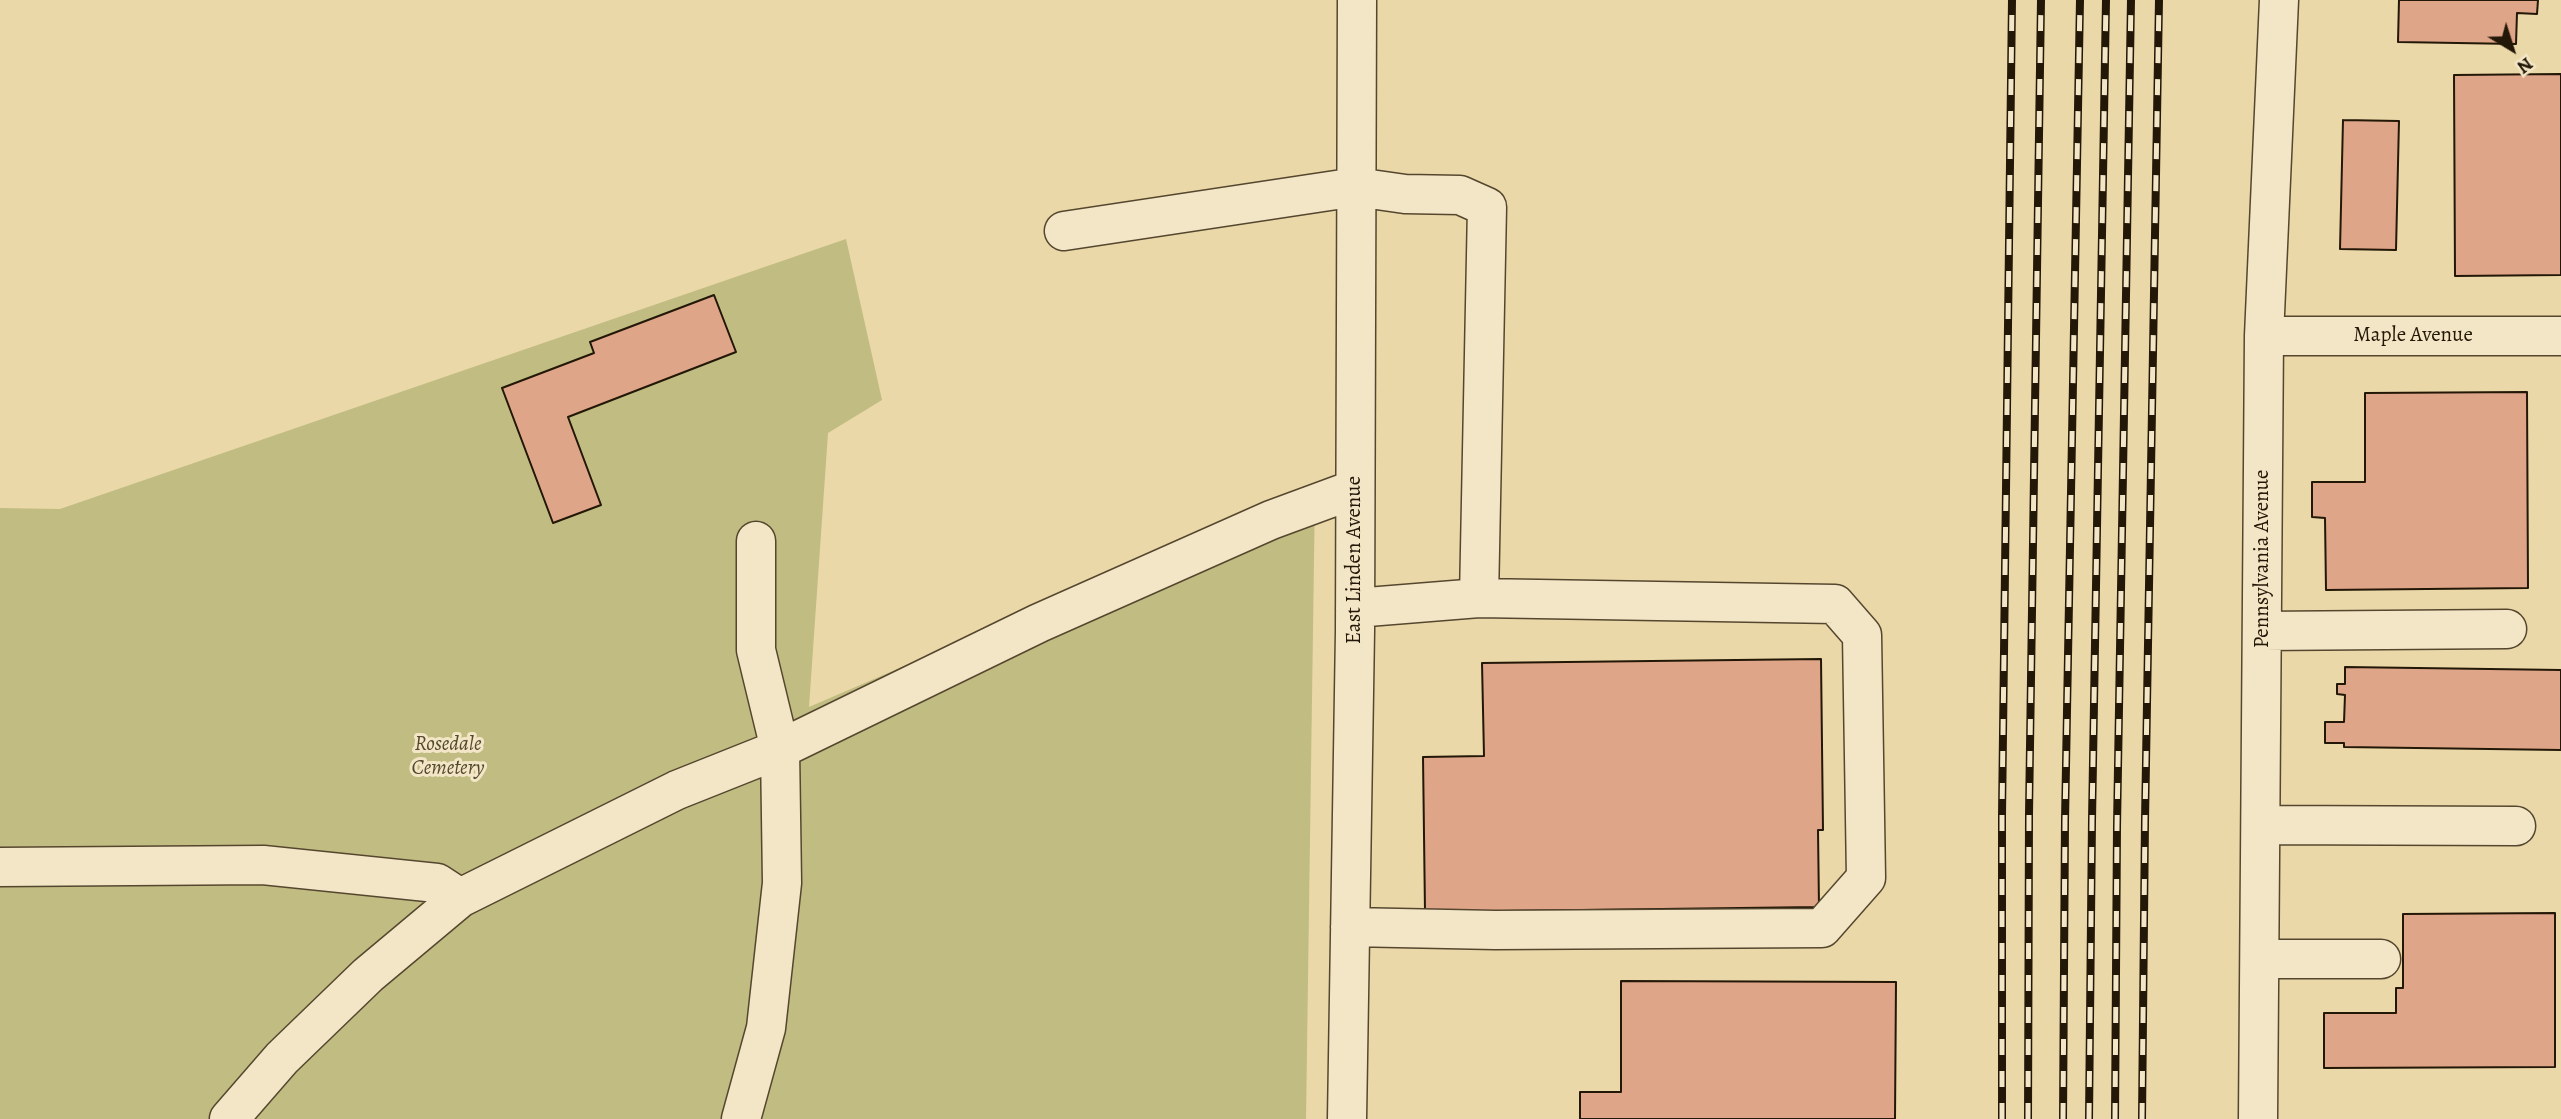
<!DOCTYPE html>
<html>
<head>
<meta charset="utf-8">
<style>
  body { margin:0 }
  #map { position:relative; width:2561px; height:1119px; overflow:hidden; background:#ebd8a8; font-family:Alegreya,serif }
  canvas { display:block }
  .north { position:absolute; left:2477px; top:14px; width:70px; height:70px; -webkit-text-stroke:5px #f2e6c6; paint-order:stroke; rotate:142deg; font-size:19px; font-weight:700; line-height:28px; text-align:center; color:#231707 }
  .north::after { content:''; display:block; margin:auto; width:24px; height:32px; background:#231707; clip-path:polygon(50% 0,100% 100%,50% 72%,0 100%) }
</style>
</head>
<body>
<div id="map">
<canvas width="2561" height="1119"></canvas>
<div class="north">N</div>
</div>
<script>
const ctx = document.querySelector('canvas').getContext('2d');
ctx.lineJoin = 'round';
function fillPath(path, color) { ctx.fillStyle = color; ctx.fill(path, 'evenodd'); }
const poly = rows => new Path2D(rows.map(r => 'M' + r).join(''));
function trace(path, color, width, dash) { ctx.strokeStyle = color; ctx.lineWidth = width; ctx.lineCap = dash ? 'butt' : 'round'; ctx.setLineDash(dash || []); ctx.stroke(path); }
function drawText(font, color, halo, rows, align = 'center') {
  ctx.font = font + ' Alegreya,serif'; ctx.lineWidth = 6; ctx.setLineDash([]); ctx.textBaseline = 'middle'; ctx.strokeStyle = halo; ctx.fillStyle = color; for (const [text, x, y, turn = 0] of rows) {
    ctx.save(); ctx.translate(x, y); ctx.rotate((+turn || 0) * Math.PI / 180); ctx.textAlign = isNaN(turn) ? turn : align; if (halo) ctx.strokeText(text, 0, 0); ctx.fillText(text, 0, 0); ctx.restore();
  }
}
fillPath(poly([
  [846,239,882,400,828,433,809,707,1315,489,1306,1119,0,1119,0,508,60,509]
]), '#c0bc82');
const building = poly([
  [2399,0,2538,0,2537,14,2517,13,2516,44,2398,42,2399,0],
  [2561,74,2561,275,2455,276,2454,75,2561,74],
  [2343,120,2399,121,2396,250,2340,249,2343,120],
  [714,295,736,352,568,417,601,505,553,523,502,388,594,353,590,342,714,295],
  [2527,392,2528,588,2326,590,2325,518,2312,517,2312,482,2365,482,2365,393,2527,392],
  [1821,659,1823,830,1818,830,1819,907,1425,912,1423,757,1484,756,1482,663,1821,659],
  [2345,667,2561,670,2561,750,2344,747,2344,743,2325,743,2325,722,2344,722,2345,695,2337,694,2337,684,2345,684,2345,667],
  [2555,913,2555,1067,2324,1068,2324,1013,2396,1013,2396,988,2403,988,2403,914,2555,913],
  [1621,981,1896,982,1895,1119,1580,1119,1580,1092,1621,1092,1621,981]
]);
fillPath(building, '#dea588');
trace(building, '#231707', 2);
const minor = poly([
  [1064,231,1356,187,1405,194,1460,195,1487,207,1479,598],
  [2264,336,2561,336],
  [2262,631,2507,629],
  [2261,825,2516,826],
  [0,867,263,865,437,883,460,898],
  [1350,927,1495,930,1822,928,1866,878,1862,635,1835,604,1479,598,1355,608],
  [2260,959,2381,959],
  [229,1119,282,1058,368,975,460,898,677,790,780,749,1039,623,1271,520,1355,489],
  [741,1119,766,1028,782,883,780,749,756,650,756,541],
  [1347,1119,1355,631,1357,0],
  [2258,1119,2264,336,2279,0]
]);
trace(minor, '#55472f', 41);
trace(minor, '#f2e6c6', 38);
const rail = poly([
  [2002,1119,2002,816,2012,0],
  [2028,1119,2029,814,2041,0],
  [2063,1119,2065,820,2080,0],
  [2089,1119,2092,820,2106,0],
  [2115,1119,2117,826,2131,0],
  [2142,1119,2145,820,2159,0]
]);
trace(rail, '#231707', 8);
trace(rail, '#f2e6c6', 5, [16]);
drawText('21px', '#231707', '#f2e6c6', [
  ["Maple Avenue",2413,336],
  ["Pennsylvania Avenue",2263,559,-90],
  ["East Linden Avenue",1355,560,-90]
]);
drawText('italic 21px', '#52492c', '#f2e6c6', [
  ["Rosedale",448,745],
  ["Cemetery",448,769]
]);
</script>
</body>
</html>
